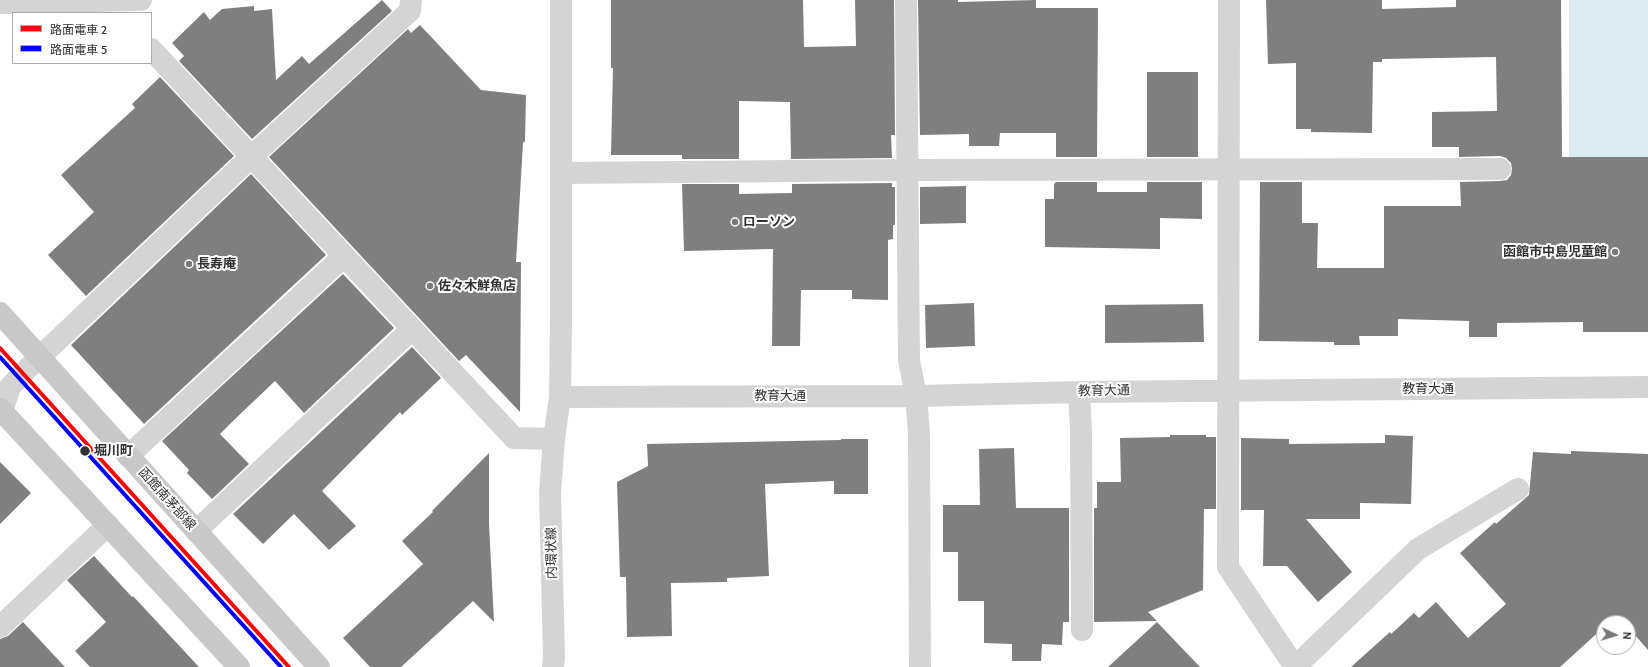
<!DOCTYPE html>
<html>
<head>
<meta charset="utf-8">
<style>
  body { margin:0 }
  #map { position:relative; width:1648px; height:667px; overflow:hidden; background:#fff; font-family:Cabin,"Noto Sans JP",sans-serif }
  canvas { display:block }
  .legend { position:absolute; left:12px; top:12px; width:140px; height:52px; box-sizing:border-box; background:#fff; border:1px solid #acacac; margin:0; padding:5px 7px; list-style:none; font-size:12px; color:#303030 }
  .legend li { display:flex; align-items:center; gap:8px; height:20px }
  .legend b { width:20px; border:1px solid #acacac }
  .north { position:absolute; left:1596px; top:615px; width:40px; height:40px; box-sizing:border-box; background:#fff; border:1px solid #acacac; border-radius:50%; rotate:94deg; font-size:11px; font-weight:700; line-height:16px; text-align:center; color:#303030 }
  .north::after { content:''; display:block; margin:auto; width:14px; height:18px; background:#787878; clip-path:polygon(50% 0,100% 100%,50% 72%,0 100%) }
</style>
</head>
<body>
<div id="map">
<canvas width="1648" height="667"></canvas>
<ul class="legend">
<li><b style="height:5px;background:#f00"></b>路面電車 2</li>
<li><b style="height:5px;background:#00f"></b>路面電車 5</li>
</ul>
<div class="north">N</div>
</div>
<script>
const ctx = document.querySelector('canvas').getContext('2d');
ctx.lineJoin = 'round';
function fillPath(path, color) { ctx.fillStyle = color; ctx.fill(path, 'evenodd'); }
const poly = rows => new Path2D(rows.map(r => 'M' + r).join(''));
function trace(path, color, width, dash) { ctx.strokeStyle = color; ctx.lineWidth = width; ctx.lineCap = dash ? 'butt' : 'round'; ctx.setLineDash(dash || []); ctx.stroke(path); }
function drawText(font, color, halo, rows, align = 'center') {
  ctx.font = font + ' Cabin,"Noto Sans JP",sans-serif'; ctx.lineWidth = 4; ctx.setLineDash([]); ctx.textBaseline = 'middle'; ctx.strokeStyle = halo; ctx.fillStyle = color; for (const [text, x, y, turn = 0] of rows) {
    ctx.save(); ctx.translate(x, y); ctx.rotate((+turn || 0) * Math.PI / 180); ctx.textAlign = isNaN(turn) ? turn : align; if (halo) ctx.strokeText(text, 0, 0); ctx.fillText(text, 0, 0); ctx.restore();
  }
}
fillPath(poly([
  [1569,0,1648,0,1648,157,1569,157]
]), '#daebf2');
fillPath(poly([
  [382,0,392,11,252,139,179,61,184,56,172,43,204,12,210,20,222,9,254,6,254,11,272,9,276,80,302,56,309,64],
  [611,0,803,0,804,47,856,46,855,0,894,0,895,135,891,135,892,158,791,159,790,102,739,101,739,159,682,159,682,155,611,155,613,68,611,68],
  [918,0,958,0,958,2,1036,0,1036,8,1098,8,1097,157,1056,157,1056,133,1000,133,999,146,969,146,969,134,920,135],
  [1266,0,1382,0,1382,9,1456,7,1456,0,1561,0,1562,157,1648,157,1648,332,1583,332,1583,322,1497,323,1497,337,1469,337,1469,321,1398,319,1398,336,1359,336,1360,345,1334,345,1334,342,1259,341,1260,182,1302,182,1302,223,1318,223,1317,268,1384,268,1384,206,1461,206,1460,182,1500,181,1507,180,1511,175,1512,169,1511,163,1506,158,1500,156,1459,157,1459,147,1432,147,1432,112,1497,111,1496,57,1382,59,1382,62,1373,62,1372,133,1311,132,1311,129,1296,129,1296,63,1268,64],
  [420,25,481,90,526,95,525,141,523,143,516,262,521,262,520,412,466,355,459,361,269,157,408,29,411,33],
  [1147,72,1198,72,1198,157,1147,157],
  [160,77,234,156,86,296,48,255,94,212,61,175,135,108,132,104],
  [251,174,326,255,144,424,71,345],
  [1056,182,1097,182,1097,192,1147,192,1147,182,1202,182,1202,219,1160,218,1160,249,1045,247,1045,199,1054,199,1054,184],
  [892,183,892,187,895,187,895,225,893,225,893,239,888,240,888,300,852,299,852,290,801,290,800,346,772,346,773,249,684,251,682,184,739,184,739,194,792,193,792,184],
  [966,186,966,223,920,224,920,187],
  [343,274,394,328,304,413,275,381,234,420,220,434,249,464,212,499,187,473,189,470,162,441],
  [974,303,975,346,926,348,925,305],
  [1203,304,1204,342,1105,343,1105,305],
  [412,347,441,378,402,415,400,412,322,491,356,526,329,550,294,514,263,544,233,514],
  [1170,435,1206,435,1206,437,1216,437,1216,509,1204,509,1203,590,1148,612,1157,621,1094,622,1094,508,1097,508,1097,482,1121,482,1120,438,1170,437],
  [1385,435,1413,436,1411,504,1360,503,1360,519,1306,519,1352,572,1318,602,1287,566,1263,566,1264,510,1241,510,1241,438,1289,439,1289,444,1385,443],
  [841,439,868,439,868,494,834,494,834,481,765,484,769,576,727,578,727,582,671,583,672,636,627,637,626,577,620,577,617,482,648,466,647,444,841,440],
  [1014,448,1016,508,1069,508,1069,622,1063,622,1062,645,1042,644,1041,661,1012,661,1012,644,984,643,984,601,958,601,958,552,943,552,943,505,980,505,979,449],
  [1571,451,1648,454,1648,650,1628,627,1628,623,1624,623,1617,615,1609,623,1604,623,1604,627,1560,667,1351,667,1390,632,1391,634,1414,613,1419,618,1436,602,1468,638,1506,604,1460,553,1495,522,1496,524,1529,495,1533,452,1571,454],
  [489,453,489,524,494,622,473,601,401,667,370,667,343,638,423,564,402,541,433,512,432,511],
  [0,462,31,493,0,524],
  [94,556,132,597,133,596,199,667,90,667,75,651,106,622,67,580],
  [23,622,65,667,0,667,0,639,8,636],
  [1157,622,1200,667,1108,667]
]), '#7f7f7f');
trace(poly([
  [906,0,909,360,916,396,919,433,920,667],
  [1229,0,1228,567,1295,667],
  [0,3,141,0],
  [151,49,514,438,554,439],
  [562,173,908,170,1500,169],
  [1079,392,1081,431,1082,630],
  [560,397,916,396,1079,392,1648,387],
  [0,411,2,411,10,387,23,373,252,156,410,11,411,0],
  [128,456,344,256],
  [196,531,412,329],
  [0,627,108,525],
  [553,667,554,657,550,493,554,439,560,397,561,320,561,0],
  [1295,667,1418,549,1518,489]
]), '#d4d4d4', 22);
trace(poly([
  [0,313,319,667],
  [0,409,239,667]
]), '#c8c8c8', 22);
trace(poly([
  [0,348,289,667]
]), '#f00', 4);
trace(poly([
  [0,357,281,667]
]), '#00f', 4);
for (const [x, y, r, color] of [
  [735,222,4,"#787878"],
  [1615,252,4,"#787878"],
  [189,264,4,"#787878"],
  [430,286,4,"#787878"],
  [85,451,5.5,"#303030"]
]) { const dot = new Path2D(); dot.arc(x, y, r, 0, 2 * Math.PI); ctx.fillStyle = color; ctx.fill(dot); trace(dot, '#fff', 1.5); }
drawText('bold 13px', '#303030', '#fff', [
  ["ローソン",743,222],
  ["函館市中島児童館",1607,252,"right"],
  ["長寿庵",197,264],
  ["佐々木鮮魚店",438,286]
], 'left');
drawText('13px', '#303030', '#fff', [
  ["教育大通",1428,389],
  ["教育大通",1104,391,-1],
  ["教育大通",780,396],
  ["函館南茅部線",167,499,48],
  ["内環状線",552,553,-91]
]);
drawText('bold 13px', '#303030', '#fff', [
  ["堀川町",94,451]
], 'left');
</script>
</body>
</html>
